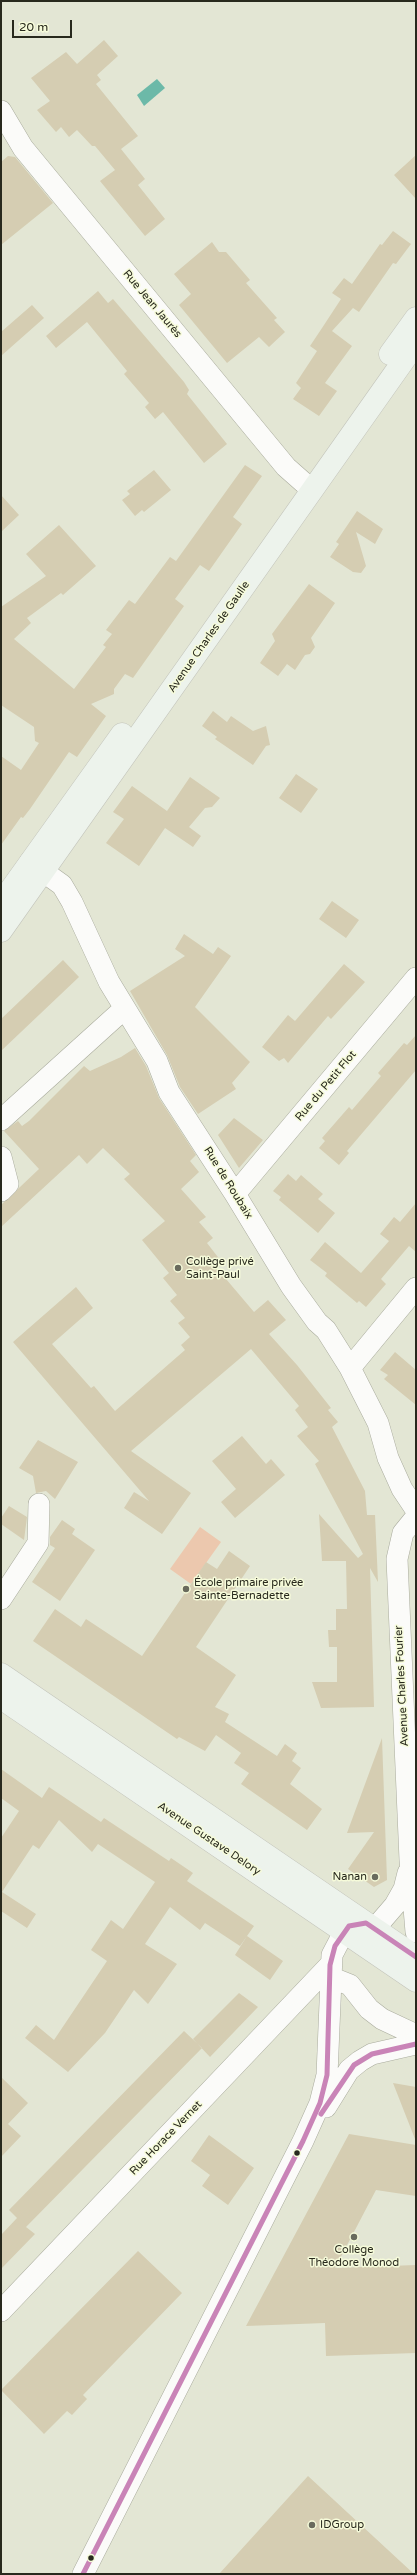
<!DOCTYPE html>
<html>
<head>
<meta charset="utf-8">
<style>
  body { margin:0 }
  #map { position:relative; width:417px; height:2575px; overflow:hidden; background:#e3e6d4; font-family:"Varela Round",sans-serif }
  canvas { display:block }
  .frame { position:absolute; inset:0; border:2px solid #28291d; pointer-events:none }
  .scale { position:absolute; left:12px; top:20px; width:60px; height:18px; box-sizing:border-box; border:2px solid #28291d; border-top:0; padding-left:5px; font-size:12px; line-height:14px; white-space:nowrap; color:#28291d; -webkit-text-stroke:3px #f6fbda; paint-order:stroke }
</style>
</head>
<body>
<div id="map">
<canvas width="417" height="2575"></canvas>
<div class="frame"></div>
<div class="scale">20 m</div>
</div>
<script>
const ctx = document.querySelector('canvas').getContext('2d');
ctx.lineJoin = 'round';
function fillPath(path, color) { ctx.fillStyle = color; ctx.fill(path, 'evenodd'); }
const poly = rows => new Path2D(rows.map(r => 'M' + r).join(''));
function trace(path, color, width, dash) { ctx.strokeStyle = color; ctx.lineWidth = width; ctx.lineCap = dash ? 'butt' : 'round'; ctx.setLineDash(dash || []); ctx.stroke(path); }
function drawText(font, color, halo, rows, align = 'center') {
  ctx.font = font + ' "Varela Round",sans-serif'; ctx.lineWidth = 3; ctx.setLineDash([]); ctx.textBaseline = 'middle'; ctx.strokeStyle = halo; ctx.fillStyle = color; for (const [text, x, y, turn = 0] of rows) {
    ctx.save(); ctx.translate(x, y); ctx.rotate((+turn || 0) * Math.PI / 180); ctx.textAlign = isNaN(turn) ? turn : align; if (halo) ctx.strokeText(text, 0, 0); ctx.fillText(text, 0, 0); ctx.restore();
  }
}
fillPath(poly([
  [200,1527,221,1542,191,1584,170,1569]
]), '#ecc8ae');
fillPath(poly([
  [157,79,165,88,144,106,137,95]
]), '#6cb9a8');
fillPath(poly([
  [104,40,118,56,97,75,101,80,96,84,138,136,121,149,145,179,138,185,165,219,145,236,100,181,115,170,95,146,92,146,77,130,69,137,61,127,56,132,37,110,50,101,31,78,66,52,77,64],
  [416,155,416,199,394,175],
  [8,156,15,157,53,203,1,245,1,162],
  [393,231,411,244,396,264,393,263,359,312,353,308,332,331,324,325,341,299,332,293,344,278,352,284,380,244,382,245],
  [212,242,219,252,226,252,250,280,246,283,277,318,274,320,285,332,269,347,259,337,227,363,179,305,191,294,174,274],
  [98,291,108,303,113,299,184,382,189,390,187,394,227,444,204,463,163,412,155,419,145,407,149,403,124,374,127,371,87,322,56,348,46,336],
  [32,305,44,318,1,356,1,332],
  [324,325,352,346,325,383,337,391,319,416,293,399,301,388,296,383,317,351,310,346],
  [245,465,262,476,233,517,242,524,209,571,200,565,175,599,184,606,133,678,125,674,114,689,114,694,91,704,106,716,77,757,69,752,30,809,23,818,21,817,1,845,1,756,21,770,39,743,35,741,34,727,1,705,1,607,46,576,26,554,59,525,96,566,63,595,61,593,27,618,31,623,14,639,74,689,106,647,103,645,112,634,106,630,129,600,135,604,170,557,176,561],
  [154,470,171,490,144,512,142,510,135,516,122,500,130,494,127,491],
  [1,495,19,515,1,532],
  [357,511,383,529,375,544,356,532,366,566,361,573,353,572,330,557,339,544,336,542],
  [309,584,335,603,311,638,315,647,310,654,305,655,295,670,287,664,278,676,260,663,275,641,272,634],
  [213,711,227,722,231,716,253,731,266,726,270,745,266,746,253,765,215,739,217,737,202,726],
  [296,774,318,789,301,813,279,798],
  [190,777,220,798,212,807,205,808,189,827,201,836,193,847,165,828,139,866,106,843,124,819,113,812,132,786,167,811],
  [332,901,359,920,346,938,319,919],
  [184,934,213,954,218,947,231,956,195,1007,250,1062,232,1083,236,1089,198,1114,180,1087,167,1055,130,991,185,956,175,949],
  [63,960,79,977,1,1051,1,1019],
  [344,964,365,982,331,1019,328,1016,288,1063,284,1058,279,1061,262,1047,288,1015,295,1021],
  [416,1035,416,1070,347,1151,349,1153,339,1165,319,1148,325,1141,322,1138,349,1107,352,1110,381,1076,378,1073,404,1043,407,1045],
  [135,1048,146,1066,159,1098,196,1155,190,1161,199,1172,181,1189,206,1217,199,1222,213,1238,207,1243,221,1261,215,1266,254,1312,268,1300,286,1320,269,1334,297,1365,331,1408,328,1410,338,1422,332,1427,365,1491,367,1515,375,1515,378,1582,370,1568,374,1707,321,1708,312,1682,337,1682,337,1647,329,1647,328,1630,336,1630,336,1609,347,1609,346,1561,322,1561,319,1514,358,1558,363,1554,315,1464,319,1461,297,1436,308,1427,295,1410,299,1406,251,1349,131,1451,191,1493,162,1534,124,1508,134,1492,149,1501,13,1342,76,1287,93,1308,52,1344,91,1388,94,1386,115,1411,185,1350,181,1345,190,1337,178,1323,185,1318,170,1301,177,1295,163,1278,169,1273,142,1240,165,1221,124,1179,130,1174,103,1148,87,1164,79,1155,1,1227,1,1205,39,1169,4,1131,18,1121,22,1126,29,1121,84,1066,90,1071,121,1057],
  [234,1118,263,1140,239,1168,218,1135],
  [288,1174,296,1181,301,1175,323,1194,318,1199,335,1213,318,1233,279,1200,281,1197,273,1191],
  [416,1203,416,1252,409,1246,381,1279,386,1284,366,1307,359,1301,357,1303,325,1276,327,1273,310,1260,325,1242,361,1273,389,1241,380,1234,394,1217,400,1222],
  [395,1352,416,1370,416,1405,384,1379,388,1375,380,1370],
  [242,1436,266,1464,271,1459,285,1475,235,1518,221,1502,236,1489,212,1461],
  [38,1440,78,1462,55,1499,46,1491,36,1493,33,1476,19,1468],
  [9,1506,27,1517,24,1540,1,1524,1,1518],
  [62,1520,75,1529,72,1534,95,1550,60,1601,32,1582,55,1548,50,1545,50,1537],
  [229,1551,250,1566,196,1647,236,1675,215,1707,229,1714,225,1722,277,1756,285,1744,297,1753,292,1761,301,1768,290,1784,322,1809,307,1830,241,1784,249,1773,234,1763,241,1753,216,1735,205,1751,179,1737,177,1739,33,1641,55,1609,81,1627,86,1619,142,1656,206,1562,217,1569],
  [382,1738,387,1880,374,1887,348,1869,374,1832,347,1833],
  [1,1769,42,1798,49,1787,101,1822,104,1818,169,1861,171,1858,193,1873,187,1881,254,1926,240,1946,205,1923,200,1930,170,1907,145,1944,177,1964,148,2004,134,1990,105,2033,68,2072,25,2038,36,2025,54,2040,107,1961,91,1950,111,1920,123,1929,155,1882,98,1844,92,1852,59,1820,39,1849,33,1845,2,1892,36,1914,27,1928,1,1911,1,1838,19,1811,1,1798],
  [247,1936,283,1961,270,1980,235,1955],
  [239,1993,258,2007,210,2057,193,2039],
  [184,2031,202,2048,26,2227,35,2234,1,2269,1,2235,17,2218,9,2210],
  [1,2077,28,2103,8,2124,21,2136,1,2157],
  [393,2083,416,2087,416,2138,415,2139],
  [349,2134,416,2145,416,2196,376,2190,335,2268,416,2265,416,2353,326,2356,325,2323,246,2326],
  [209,2135,254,2168,228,2205,202,2186,210,2175,191,2161],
  [138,2251,182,2293,83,2395,87,2399,72,2415,67,2411,44,2434,1,2390],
  [308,2476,414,2574,219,2574]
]), '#d5cdb2');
const minor = poly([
  [1,111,23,148,286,467,312,490],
  [30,862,62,885,72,902,109,982,157,1061,169,1092,235,1194,291,1286,317,1322,326,1330,350,1368,378,1423,388,1458,402,1489,416,1510],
  [1,1120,125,1008],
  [1,1157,8,1184,1,1191],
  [235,1194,416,978],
  [350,1368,416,1288],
  [416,1517,403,1533,397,1559,410,1860,416,1932],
  [1,1599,38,1543,39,1504],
  [364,1941,395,1905,404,1889,408,1873],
  [330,1977,350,1985,369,2009,382,2019,416,2035],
  [326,2107,349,2070,360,2061,372,2054,416,2044],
  [1,2311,330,1965],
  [83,2574,303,2141,320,2103,327,2075,332,1955,344,1932,349,1926,358,1923]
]);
const major = poly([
  [390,354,416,318],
  [1,903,122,734],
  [1,931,416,343],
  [1,1674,416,1957],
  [1,1698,416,1981]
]);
trace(minor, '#a9ab9d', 22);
trace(major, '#c2c3ba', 23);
trace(minor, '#fbfbf9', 21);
trace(major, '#edf3ec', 22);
trace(poly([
  [321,2114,354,2065,372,2054,416,2044],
  [83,2574,303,2141,320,2103,327,2075,330,1965,335,1946,349,1926,366,1923,416,1957]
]), '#c984b7', 5);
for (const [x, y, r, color] of [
  [178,1268,4,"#696b5d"],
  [186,1589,4,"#696b5d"],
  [375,1877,4,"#696b5d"],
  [297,2153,3.5,"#28291d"],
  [354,2237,4,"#696b5d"],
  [312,2525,4,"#696b5d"],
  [91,2558,3.5,"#28291d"]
]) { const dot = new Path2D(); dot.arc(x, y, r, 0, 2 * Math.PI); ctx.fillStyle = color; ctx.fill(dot); trace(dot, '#f6fbda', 1.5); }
drawText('11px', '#28291d', '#f6fbda', [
  ["Rue Jean Jaurès",152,304,50],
  ["Avenue Charles de Gaulle",209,637,-55],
  ["Rue du Petit Flot",326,1086,-50],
  ["Rue de Roubaix",228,1183,58],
  ["Avenue Charles Fourier",402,1686,-93],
  ["Avenue Gustave Delory",209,1839,34],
  ["Rue Horace Vernet",166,2138,-46]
]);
drawText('11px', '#28291d', '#f6fbda', [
  ["Collège privé",186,1262],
  ["Saint-Paul",186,1275],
  ["École primaire privée",194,1583],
  ["Sainte-Bernadette",194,1596],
  ["Nanan",367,1877,"right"],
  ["Collège",354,2250,"center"],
  ["Théodore Monod",354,2263,"center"],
  ["IDGroup",320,2525]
], 'left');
</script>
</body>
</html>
